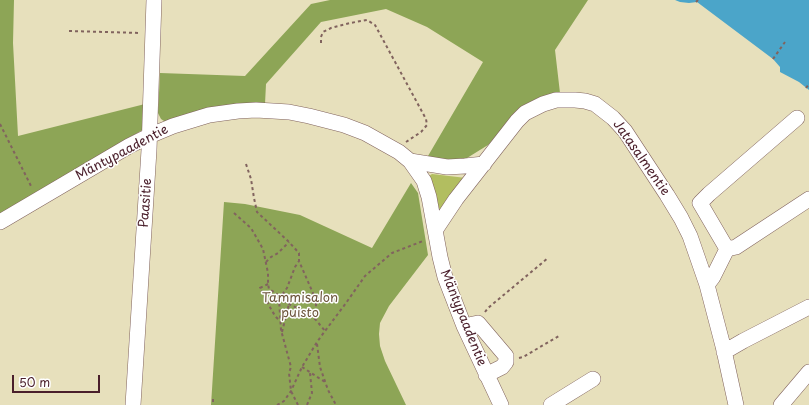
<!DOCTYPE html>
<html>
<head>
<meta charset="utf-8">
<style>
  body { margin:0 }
  #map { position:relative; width:809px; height:405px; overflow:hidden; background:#e7e0bc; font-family:"Playpen Sans",sans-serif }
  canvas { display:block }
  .scale { position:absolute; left:12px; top:375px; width:88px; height:18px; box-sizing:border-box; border:2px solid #4a1f2b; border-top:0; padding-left:5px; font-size:12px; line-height:14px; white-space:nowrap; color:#4a1f2b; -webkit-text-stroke:3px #fff; paint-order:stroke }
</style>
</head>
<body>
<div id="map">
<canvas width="809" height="405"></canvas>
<div class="scale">50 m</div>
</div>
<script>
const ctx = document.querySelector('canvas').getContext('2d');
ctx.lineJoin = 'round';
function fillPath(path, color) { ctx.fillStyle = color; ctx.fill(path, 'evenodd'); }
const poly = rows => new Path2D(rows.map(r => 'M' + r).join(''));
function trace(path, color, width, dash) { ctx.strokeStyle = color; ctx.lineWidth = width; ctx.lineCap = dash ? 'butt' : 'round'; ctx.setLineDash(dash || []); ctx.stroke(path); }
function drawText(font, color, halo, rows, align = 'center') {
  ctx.font = font + ' "Playpen Sans",sans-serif'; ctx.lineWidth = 3; ctx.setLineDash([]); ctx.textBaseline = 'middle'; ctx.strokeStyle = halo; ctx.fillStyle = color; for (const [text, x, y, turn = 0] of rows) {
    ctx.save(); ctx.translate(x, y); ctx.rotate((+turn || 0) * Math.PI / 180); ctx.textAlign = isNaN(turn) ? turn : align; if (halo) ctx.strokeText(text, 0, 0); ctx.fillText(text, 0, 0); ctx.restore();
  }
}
fillPath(poly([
  [432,174,466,178,440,211,429,176]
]), '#b2be60');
fillPath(poly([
  [0,0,14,0,13,43,18,136,145,104,144,129,0,215],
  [330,0,588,0,555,50,560,93,536,99,521,108,488,145,467,158,446,162,428,156,483,62,427,27,386,9,321,22,266,84,265,104,169,122,164,121,161,119,158,113,160,73,245,76,311,4],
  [411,183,418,193,428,255,389,306,380,323,379,334,380,346,385,361,406,405,211,405,224,202,245,204,300,215,372,248]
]), '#8da556');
fillPath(poly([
  [675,0,809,0,809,90,799,82,780,72,780,67,773,59,697,2,689,3,680,2]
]), '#4ba5c9');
const minor = poly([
  [410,161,447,167,465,166,484,164],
  [0,222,129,146,149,136,173,126,209,115,238,111,256,110,273,111,289,112,309,116,344,125,365,133,399,152,410,161,424,181,429,197,440,257,445,277,464,326,501,405],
  [436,229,456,199,517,121,525,113,543,104,556,100,575,100,585,101,595,104,613,118,625,131,667,195,681,218,690,236,707,285,723,346,736,405],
  [727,249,736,247,809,199],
  [707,285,713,277,727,249,700,203,709,194,797,118],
  [464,326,478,323,506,356,506,362,502,367,486,375],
  [724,352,743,341,809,307],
  [133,405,149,150,154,0],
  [551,405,593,379],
  [781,405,809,372]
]);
trace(minor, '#81635e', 16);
trace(poly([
  [696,2,698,0],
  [69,31,140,33],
  [321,43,321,37,323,32,331,28,350,23,367,20,375,25,426,119,427,125,421,132,406,142],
  [773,59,785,42],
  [806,88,809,84],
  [0,124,32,188],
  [246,164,251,179,254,198,257,212,289,242,299,253,299,261,316,300,316,320],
  [234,213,251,228,263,249,268,273,268,284,269,289,277,294,279,299,287,288,295,267,299,261],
  [266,262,271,257,278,253,289,242],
  [268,284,260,288,272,311,276,317,280,321],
  [485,312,488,308,548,258],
  [282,332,289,304],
  [317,344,320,367,328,390,336,405],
  [519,358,523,357,559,336],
  [302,367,325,382],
  [213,399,213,405],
  [277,405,284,401,291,391,302,367,317,342,325,331,346,303,365,276,392,253,423,241],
  [298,405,291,391,289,373,291,367,281,330,279,299,303,311,316,320,325,331],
  [307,405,312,393,310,373]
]), '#81635e', 2, [3, 3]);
trace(minor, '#fff', 15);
drawText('13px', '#4a1f2b', '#fff', [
  ["Mäntypaadentie",122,153,-28],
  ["Jatasalmentie",641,158,55],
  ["Paasitie",146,203,-86],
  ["Mäntypaadentie",463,318,68]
]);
drawText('13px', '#6e573e', '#fff', [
  ["Tammisalon",300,298],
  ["puisto",300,313]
]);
</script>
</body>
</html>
